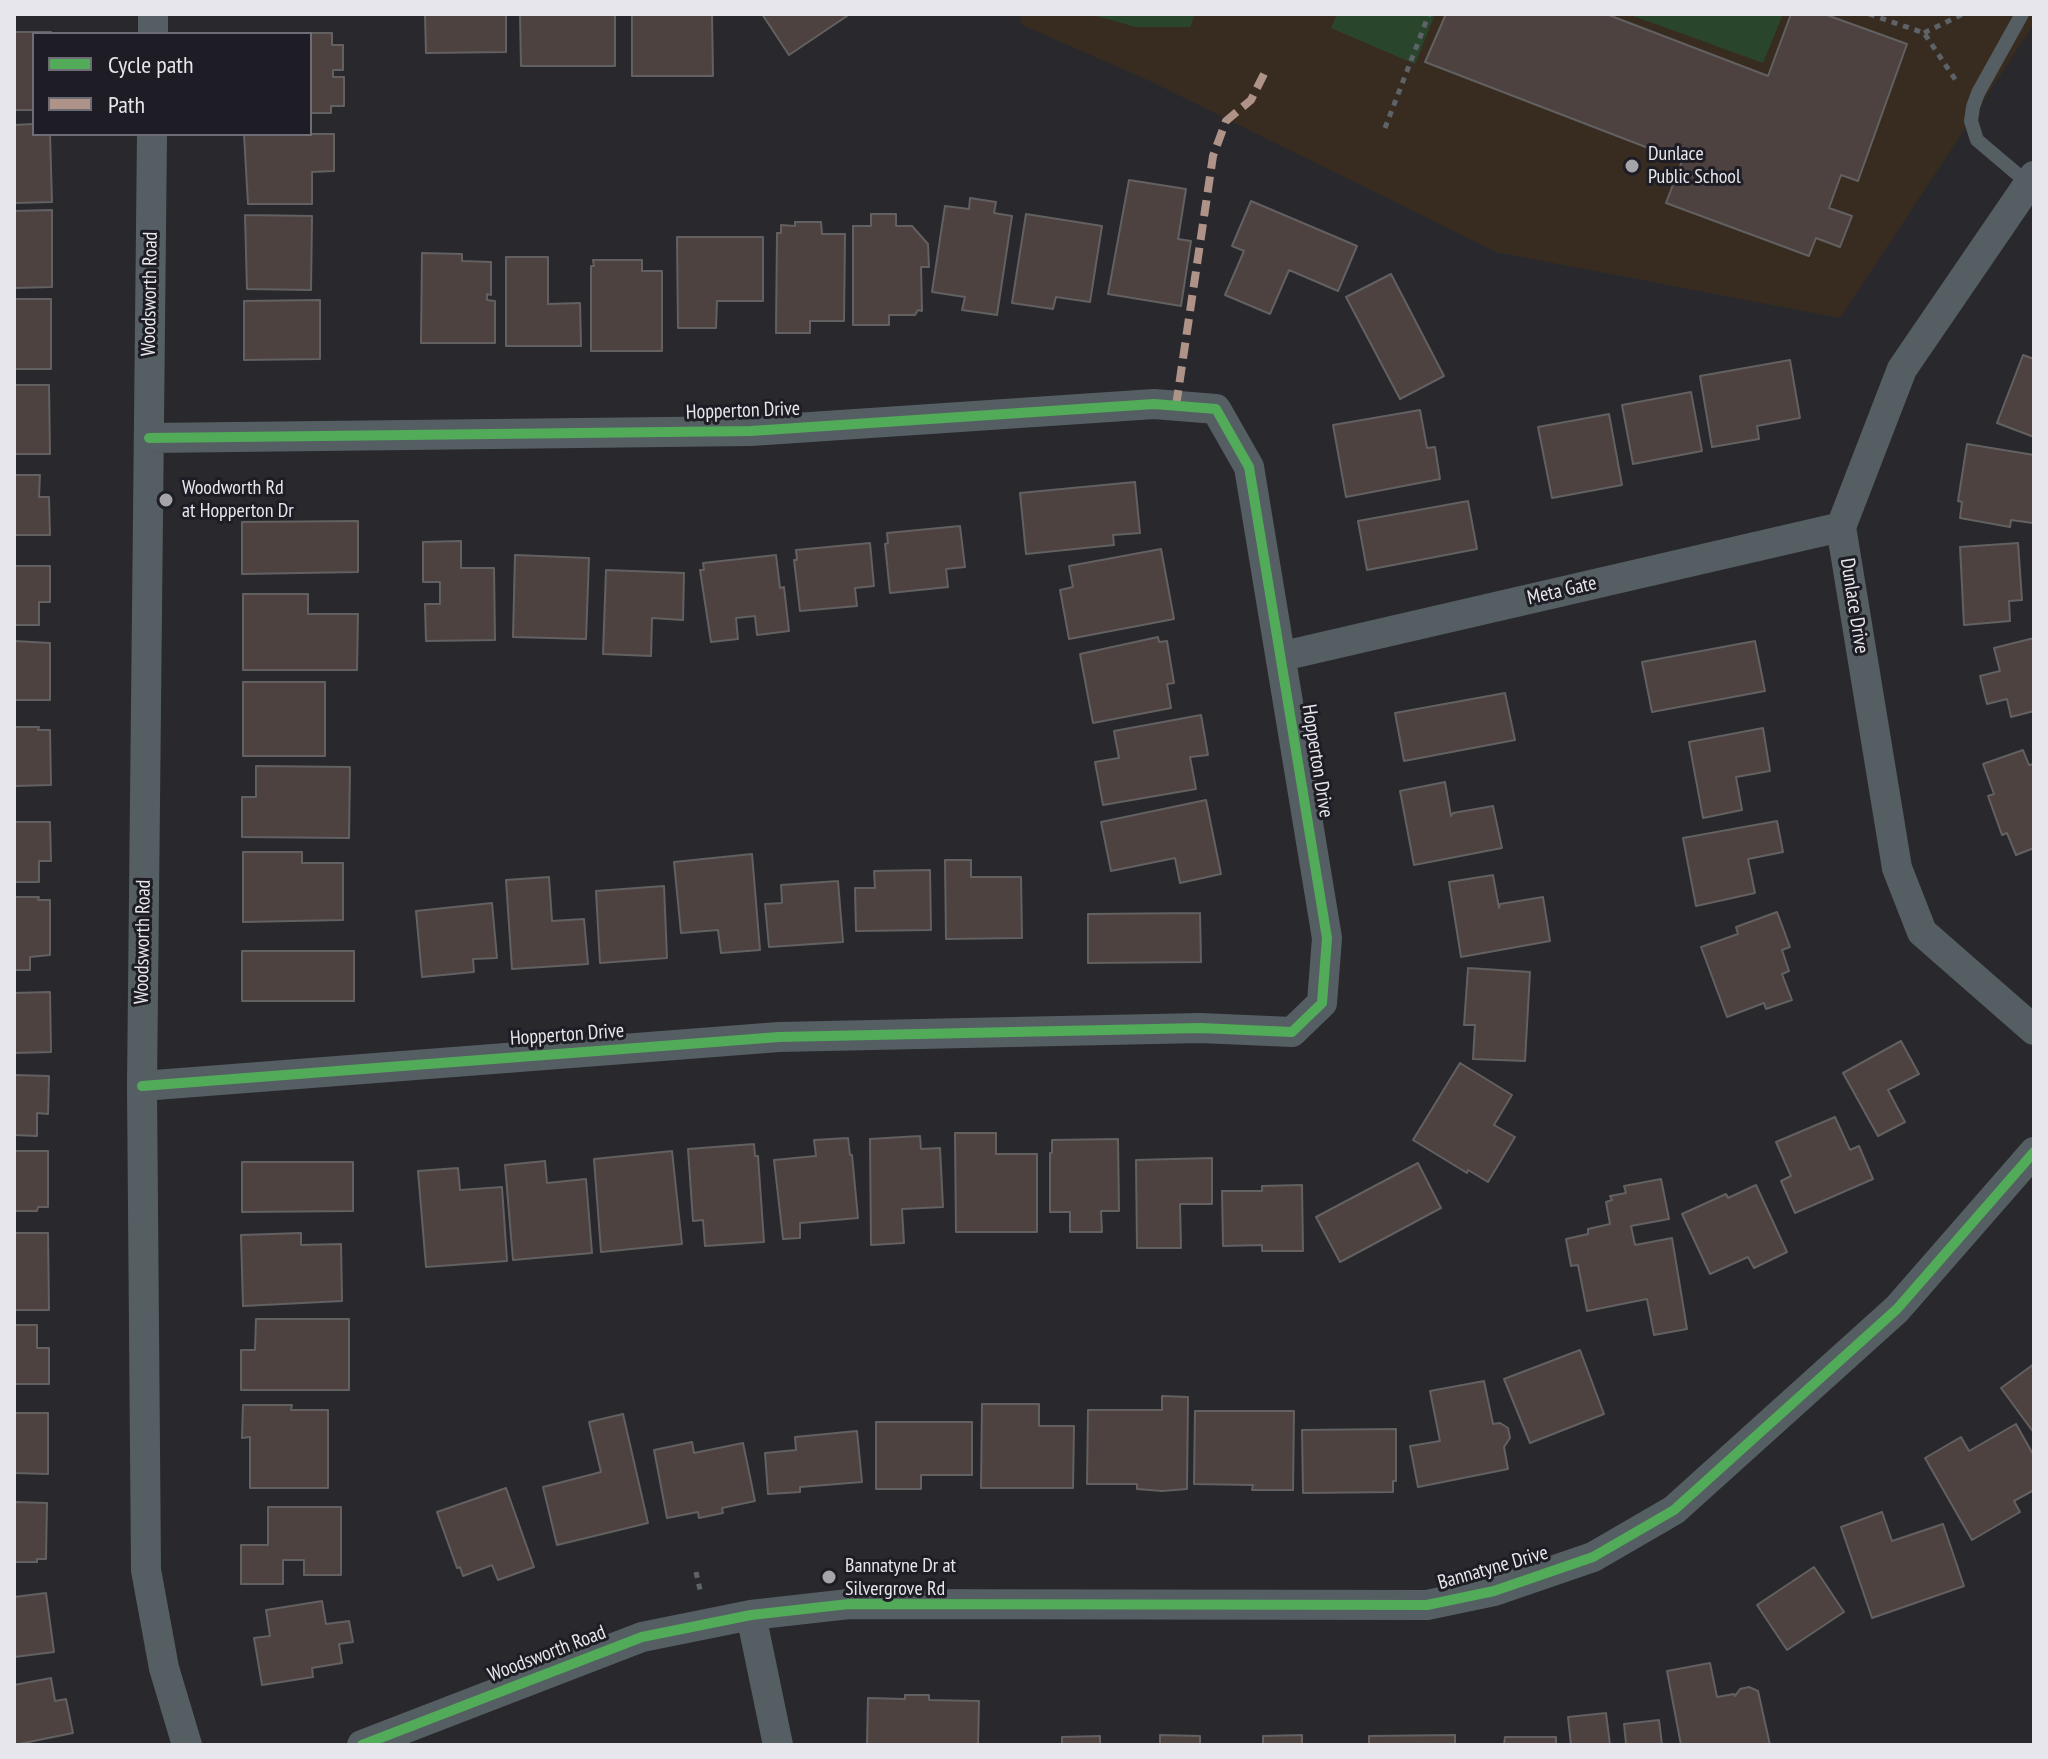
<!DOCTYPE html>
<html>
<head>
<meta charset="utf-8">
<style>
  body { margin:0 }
  #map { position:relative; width:2048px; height:1759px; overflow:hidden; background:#29292d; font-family:"PT Sans Narrow",sans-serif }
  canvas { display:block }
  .frame { position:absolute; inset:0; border:16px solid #e6e6ec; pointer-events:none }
  .legend { position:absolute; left:32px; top:32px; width:280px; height:104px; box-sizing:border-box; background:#1e1d25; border:2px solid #6e6d75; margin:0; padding:10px 14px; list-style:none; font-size:24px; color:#e6e6ec }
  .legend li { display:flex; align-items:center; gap:16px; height:40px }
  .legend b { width:40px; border:2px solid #6e6d75 }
</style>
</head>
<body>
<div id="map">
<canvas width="2048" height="1759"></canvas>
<div class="frame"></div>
<ul class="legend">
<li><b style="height:10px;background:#51ab58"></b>Cycle path</li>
<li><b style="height:10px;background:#af9288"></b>Path</li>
</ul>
</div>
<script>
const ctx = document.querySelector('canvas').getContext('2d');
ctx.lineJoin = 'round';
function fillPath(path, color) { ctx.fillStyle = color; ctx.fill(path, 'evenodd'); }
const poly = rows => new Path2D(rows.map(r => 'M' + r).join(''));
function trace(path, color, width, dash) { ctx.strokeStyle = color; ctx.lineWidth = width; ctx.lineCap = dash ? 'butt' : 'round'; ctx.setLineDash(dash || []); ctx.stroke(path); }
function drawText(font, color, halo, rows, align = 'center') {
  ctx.font = font + ' "PT Sans Narrow",sans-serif'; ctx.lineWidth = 6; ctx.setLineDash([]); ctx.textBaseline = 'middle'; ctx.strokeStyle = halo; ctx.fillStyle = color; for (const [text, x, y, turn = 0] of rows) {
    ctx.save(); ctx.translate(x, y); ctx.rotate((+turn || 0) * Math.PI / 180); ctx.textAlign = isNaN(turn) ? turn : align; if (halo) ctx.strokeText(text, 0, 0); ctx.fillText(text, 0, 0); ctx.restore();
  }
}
fillPath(poly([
  [1022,14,2034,14,2034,24,1840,318,1496,252,1150,81,1020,24]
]), '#382c21');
fillPath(poly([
  [1089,14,1195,14,1190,27,1136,27],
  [1337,14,1435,14,1415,64,1331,28],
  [1628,14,1783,14,1763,63]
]), '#29462d');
const building = poly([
  [425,14,506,14,506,52,426,53,425,14],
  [520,14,615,14,615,66,521,66,520,14],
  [632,14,712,14,713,76,632,76,632,14],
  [762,14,850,14,789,55,762,14],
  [1446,14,1606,14,1768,76,1791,14,1824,14,1907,44,1858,181,1841,175,1829,208,1852,216,1840,247,1816,238,1809,256,1666,203,1682,161,1425,62,1446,14],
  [14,32,51,32,34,34,34,110,14,110,14,32],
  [249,33,332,33,332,45,343,45,343,70,333,70,333,77,344,77,344,106,331,106,331,113,310,113,310,34,249,33],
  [34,124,34,134,50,134,52,202,14,203,14,125,34,124],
  [310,129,310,134,334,134,334,171,312,172,312,204,248,204,244,134,310,134,310,129],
  [1129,180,1186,189,1178,239,1191,241,1181,306,1108,294,1129,180],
  [970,198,996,202,994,213,1012,216,997,315,962,310,965,297,932,292,945,206,969,209,970,198],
  [1251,201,1357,246,1338,291,1289,270,1270,314,1225,295,1244,251,1232,246,1251,201],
  [52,210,52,287,14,288,14,211,52,210],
  [871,214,896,214,896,226,912,226,928,244,929,267,921,267,922,311,918,310,915,315,889,315,889,325,853,325,853,226,871,226,871,214],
  [1026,214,1102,226,1090,302,1056,297,1053,309,1012,303,1026,214],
  [245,215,312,216,311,290,247,289,245,215],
  [795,222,821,222,822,234,845,234,844,321,810,321,810,333,776,333,777,233,781,233,781,225,795,226,795,222],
  [677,237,763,237,763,301,717,301,716,328,678,328,677,237],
  [422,253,462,254,462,261,491,262,491,295,487,294,487,300,495,301,495,343,421,343,422,253],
  [506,257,548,257,548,304,580,303,581,346,506,346,506,257],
  [593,260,642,260,642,271,662,271,662,351,591,351,591,266,594,266,593,260],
  [1391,274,1444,376,1400,399,1346,297,1391,274],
  [14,299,51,299,51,369,14,369,14,299],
  [320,300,320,359,244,360,244,301,320,300],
  [2023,355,2034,359,2034,437,1997,423,2023,355],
  [1790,360,1800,418,1757,426,1759,439,1712,447,1700,376,1790,360],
  [14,385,49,385,50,454,14,454,14,385],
  [1691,392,1702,451,1633,464,1622,405,1691,392],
  [1420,410,1427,448,1435,447,1440,479,1346,497,1333,425,1420,410],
  [1609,414,1622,485,1552,498,1538,427,1609,414],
  [1967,444,2034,455,2033,523,2011,520,2010,527,1960,518,1962,502,1958,501,1967,444],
  [14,475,40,475,39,497,49,497,50,535,14,535,14,475],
  [1135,482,1140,533,1113,535,1114,545,1026,554,1020,493,1135,482],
  [1468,501,1477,549,1367,570,1358,521,1468,501],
  [358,521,358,572,242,574,242,522,358,521],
  [960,526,965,567,946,569,948,587,890,593,885,544,888,543,887,533,960,526],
  [461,541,461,568,494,568,495,640,426,641,425,604,440,604,440,582,423,582,423,542,461,541],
  [870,543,874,586,855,588,857,606,800,611,794,560,797,560,796,550,870,543],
  [2018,543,2022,600,2009,601,2010,621,1964,625,1960,547,2018,543],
  [1161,549,1174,619,1069,639,1060,590,1073,587,1069,566,1161,549],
  [515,555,589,558,586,639,513,637,515,555],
  [776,555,780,588,784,587,789,631,757,635,755,616,736,618,738,639,711,642,700,570,704,570,703,563,776,555],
  [14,566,50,566,50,602,39,602,39,625,14,625,14,566],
  [606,570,684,573,683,620,652,618,651,656,603,654,606,570],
  [243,594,308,594,308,614,358,614,357,670,243,670,243,594],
  [1158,637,1159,642,1167,641,1174,683,1167,684,1171,708,1093,723,1080,654,1158,637],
  [2034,638,2034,711,2011,717,2007,699,1987,704,1980,676,2000,671,1994,648,2034,638],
  [14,641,50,643,50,700,14,700,14,641],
  [1755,641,1765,691,1652,712,1642,662,1755,641],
  [243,682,325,682,325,756,243,756,243,682],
  [1505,693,1515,740,1404,761,1395,713,1505,693],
  [1201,715,1208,755,1190,757,1196,789,1103,805,1095,762,1119,758,1114,731,1201,715],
  [14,727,39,727,38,730,50,730,51,785,14,786,14,727],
  [1763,728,1770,771,1736,777,1742,810,1703,818,1689,742,1763,728],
  [2023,750,2029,765,2034,764,2034,848,2016,855,2007,833,2002,835,1988,796,1994,794,1983,764,2023,750],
  [256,766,350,767,349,838,242,837,242,797,256,797,256,766],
  [1445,782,1451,816,1453,813,1493,806,1502,848,1414,865,1400,791,1445,782],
  [1206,800,1221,874,1180,883,1175,858,1111,871,1101,822,1206,800],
  [1777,821,1783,852,1748,859,1755,893,1696,906,1683,838,1777,821],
  [14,822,50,822,51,861,39,861,39,882,14,882,14,822],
  [243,852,302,852,302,863,343,863,343,920,243,922,243,852],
  [752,854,760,950,721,953,718,930,681,933,674,862,752,854],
  [945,860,971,860,971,877,1021,877,1022,938,946,939,945,860],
  [930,870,931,930,856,931,855,888,875,888,874,871,930,870],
  [1493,875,1499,908,1500,904,1543,897,1550,941,1461,957,1449,882,1493,875],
  [549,877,552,921,584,919,588,964,512,969,506,880,549,877],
  [838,881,843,942,769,947,765,904,782,903,781,885,838,881],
  [664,886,667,958,600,963,596,891,664,886],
  [14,897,39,897,38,900,50,900,50,955,30,957,30,970,14,970,14,897],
  [492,903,497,958,473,959,474,972,422,977,416,911,492,903],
  [1777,912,1790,947,1782,950,1789,971,1782,974,1792,1000,1766,1009,1764,1003,1727,1017,1701,947,1738,934,1736,927,1777,912],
  [1200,913,1201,962,1088,963,1088,914,1200,913],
  [242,951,354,951,354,1001,242,1001,242,951],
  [1468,968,1530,972,1525,1061,1473,1059,1475,1025,1464,1025,1468,968],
  [50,992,51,1052,14,1053,14,993,50,992],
  [1901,1041,1919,1074,1888,1090,1905,1122,1878,1136,1843,1073,1901,1041],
  [1460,1063,1512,1095,1494,1125,1515,1137,1488,1182,1468,1170,1467,1173,1413,1140,1460,1063],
  [14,1075,49,1076,48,1114,37,1113,37,1136,14,1135,14,1075],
  [1835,1117,1850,1150,1859,1146,1873,1179,1795,1213,1781,1181,1791,1176,1776,1142,1835,1117],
  [955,1133,996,1133,996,1154,1037,1154,1037,1232,956,1232,955,1133],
  [920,1136,921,1149,940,1148,943,1207,902,1209,904,1243,871,1245,870,1139,920,1136],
  [848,1138,850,1155,852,1155,858,1218,800,1223,800,1238,783,1239,774,1160,816,1156,814,1140,848,1138],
  [1118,1139,1119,1211,1101,1211,1102,1232,1070,1232,1070,1212,1050,1212,1050,1153,1052,1153,1052,1140,1118,1139],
  [754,1144,755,1156,758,1156,764,1242,705,1246,703,1220,693,1221,688,1149,754,1144],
  [14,1151,48,1151,48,1207,38,1207,37,1211,14,1211,14,1151],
  [672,1151,682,1244,601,1252,594,1159,672,1151],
  [1212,1158,1212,1204,1180,1204,1181,1248,1137,1248,1136,1160,1212,1158],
  [545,1161,547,1183,586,1179,592,1253,513,1260,505,1165,545,1161],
  [242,1162,353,1162,353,1211,242,1212,242,1162],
  [1418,1163,1441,1208,1340,1262,1316,1217,1418,1163],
  [458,1168,460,1190,502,1187,507,1261,426,1267,418,1171,458,1168],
  [1661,1179,1669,1219,1631,1226,1635,1245,1672,1238,1687,1329,1654,1335,1647,1299,1587,1311,1578,1265,1571,1266,1566,1239,1588,1234,1588,1229,1610,1224,1606,1202,1612,1200,1610,1196,1626,1193,1624,1186,1661,1179],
  [1302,1185,1303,1251,1262,1251,1262,1245,1223,1246,1222,1191,1262,1191,1262,1186,1302,1185],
  [1756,1185,1787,1252,1754,1268,1748,1257,1710,1274,1682,1214,1726,1194,1728,1198,1756,1185],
  [14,1233,48,1233,49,1310,14,1310,14,1233],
  [301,1233,301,1245,341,1244,342,1301,243,1306,241,1235,301,1233],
  [256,1319,349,1319,349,1390,241,1390,241,1350,255,1350,256,1319],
  [14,1325,37,1325,37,1348,49,1348,49,1384,14,1384,14,1325],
  [1580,1350,1604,1414,1530,1443,1504,1379,1580,1350],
  [2034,1364,2034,1433,2001,1388,2034,1364],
  [1484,1381,1493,1424,1500,1423,1508,1428,1510,1438,1504,1447,1508,1469,1418,1487,1410,1446,1440,1441,1430,1391,1484,1381],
  [1162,1396,1188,1397,1187,1489,1162,1491,1137,1489,1137,1484,1087,1484,1088,1410,1162,1410,1162,1396],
  [982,1404,1039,1404,1039,1426,1074,1426,1073,1488,981,1488,982,1404],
  [243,1405,292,1405,291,1410,328,1410,328,1488,250,1488,250,1437,242,1438,243,1405],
  [1195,1411,1294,1411,1293,1490,1252,1490,1253,1485,1194,1484,1195,1411],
  [14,1413,48,1413,48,1474,14,1473,14,1413],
  [623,1414,648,1523,557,1545,543,1487,601,1472,589,1422,623,1414],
  [876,1422,972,1422,972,1475,921,1475,921,1489,876,1489,876,1422],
  [2016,1424,2034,1456,2034,1490,2014,1501,2020,1512,1972,1540,1925,1458,1961,1437,1969,1451,2016,1424],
  [1396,1429,1396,1481,1393,1481,1393,1492,1303,1493,1302,1430,1396,1429],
  [857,1431,862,1482,800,1487,800,1492,768,1494,765,1453,796,1450,795,1437,857,1431],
  [692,1442,694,1453,743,1443,755,1501,722,1508,723,1513,699,1518,698,1512,667,1518,654,1450,692,1442],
  [506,1488,534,1567,498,1580,492,1565,463,1576,460,1567,457,1568,437,1512,506,1488],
  [14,1502,47,1503,46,1559,37,1559,37,1562,14,1562,14,1502],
  [268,1507,341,1507,341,1575,304,1575,304,1560,283,1560,283,1584,241,1584,241,1545,268,1545,268,1507],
  [1882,1512,1892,1541,1943,1524,1964,1586,1872,1618,1841,1527,1882,1512],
  [1814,1567,1844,1612,1787,1650,1757,1605,1814,1567],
  [46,1593,54,1652,14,1657,14,1597,46,1593],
  [322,1601,326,1624,349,1621,353,1642,339,1644,342,1663,312,1668,313,1677,262,1685,254,1638,270,1636,266,1610,322,1601],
  [1710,1663,1717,1697,1734,1694,1735,1696,1740,1689,1749,1687,1758,1691,1770,1745,1681,1745,1667,1671,1710,1663],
  [51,1678,55,1701,66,1699,73,1733,14,1745,14,1685,51,1678],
  [905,1695,929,1695,929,1700,979,1701,978,1745,867,1745,868,1698,905,1699,905,1695],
  [1606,1713,1610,1745,1571,1745,1568,1717,1606,1713],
  [1659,1720,1662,1745,1617,1745,1626,1744,1624,1724,1659,1720],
  [1160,1735,1200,1736,1200,1745,1160,1745,1160,1735],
  [1302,1735,1302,1745,1263,1745,1263,1736,1302,1735],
  [1455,1735,1455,1745,1369,1745,1369,1736,1455,1735],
  [1100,1736,1100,1745,1062,1745,1062,1737,1100,1736],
  [1505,1737,1556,1737,1556,1745,1504,1745,1505,1737]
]);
fillPath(building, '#4d4240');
trace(building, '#626061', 2);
trace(poly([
  [1869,14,1924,33,1957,82],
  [1924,33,1963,14],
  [1385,128,1429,14],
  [696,1572,701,1594]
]), '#5d6367', 5, [6, 6]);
trace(poly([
  [2022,14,1978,93,1973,107,1971,121,1977,140,2029,184]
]), '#555f63', 14);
trace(poly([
  [153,34,153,14],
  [152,134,142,1086,146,1570,164,1668,187,1745],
  [2034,176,1902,369,1841,527,1897,868,1922,932,2034,1030],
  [1283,656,1841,527],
  [142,1086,779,1037,1200,1028,1292,1032,1322,1003,1327,938,1249,467,1216,409,1154,404,751,431,149,438],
  [751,1615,778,1745],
  [362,1745,642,1637,751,1615,849,1604,1427,1605,1494,1591,1593,1557,1674,1510,1897,1309,2034,1152]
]), '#555f63', 30);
trace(poly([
  [1176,406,1213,156,1226,121,1251,100,1264,74]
]), '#af9288', 8, [16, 8]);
trace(poly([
  [142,1086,779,1037,1200,1028,1292,1032,1322,1003,1327,938,1249,467,1216,409,1154,404,751,431,149,438],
  [362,1745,642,1637,751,1615,849,1604,1427,1605,1494,1591,1593,1557,1674,1510,1897,1309,2034,1152]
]), '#51ab58', 10);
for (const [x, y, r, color] of [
  [1632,166,8,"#a4a4a9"],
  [166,500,8,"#a4a4a9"],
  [829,1577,8,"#a4a4a9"]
]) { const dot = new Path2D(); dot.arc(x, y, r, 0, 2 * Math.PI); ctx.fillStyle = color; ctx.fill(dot); trace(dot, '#1e1d25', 3); }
drawText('20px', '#e6e6ec', '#1e1d25', [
  ["Dunlace",1648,154],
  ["Public School",1648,177],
  ["Woodworth Rd",182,488],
  ["at Hopperton Dr",182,511],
  ["Bannatyne Dr at",845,1566],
  ["Silvergrove Rd",845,1589]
], 'left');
drawText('20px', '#e6e6ec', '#1e1d25', [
  ["Woodsworth Road",150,294,-89],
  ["Hopperton Drive",743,411,-2],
  ["Meta Gate",1562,591,-13],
  ["Dunlace Drive",1854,606,81],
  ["Hopperton Drive",1317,761,81],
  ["Woodsworth Road",143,942,-89],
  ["Hopperton Drive",567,1035,-4],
  ["Bannatyne Drive",1493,1568,-16],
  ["Woodsworth Road",547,1654,-21]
]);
</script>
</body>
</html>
